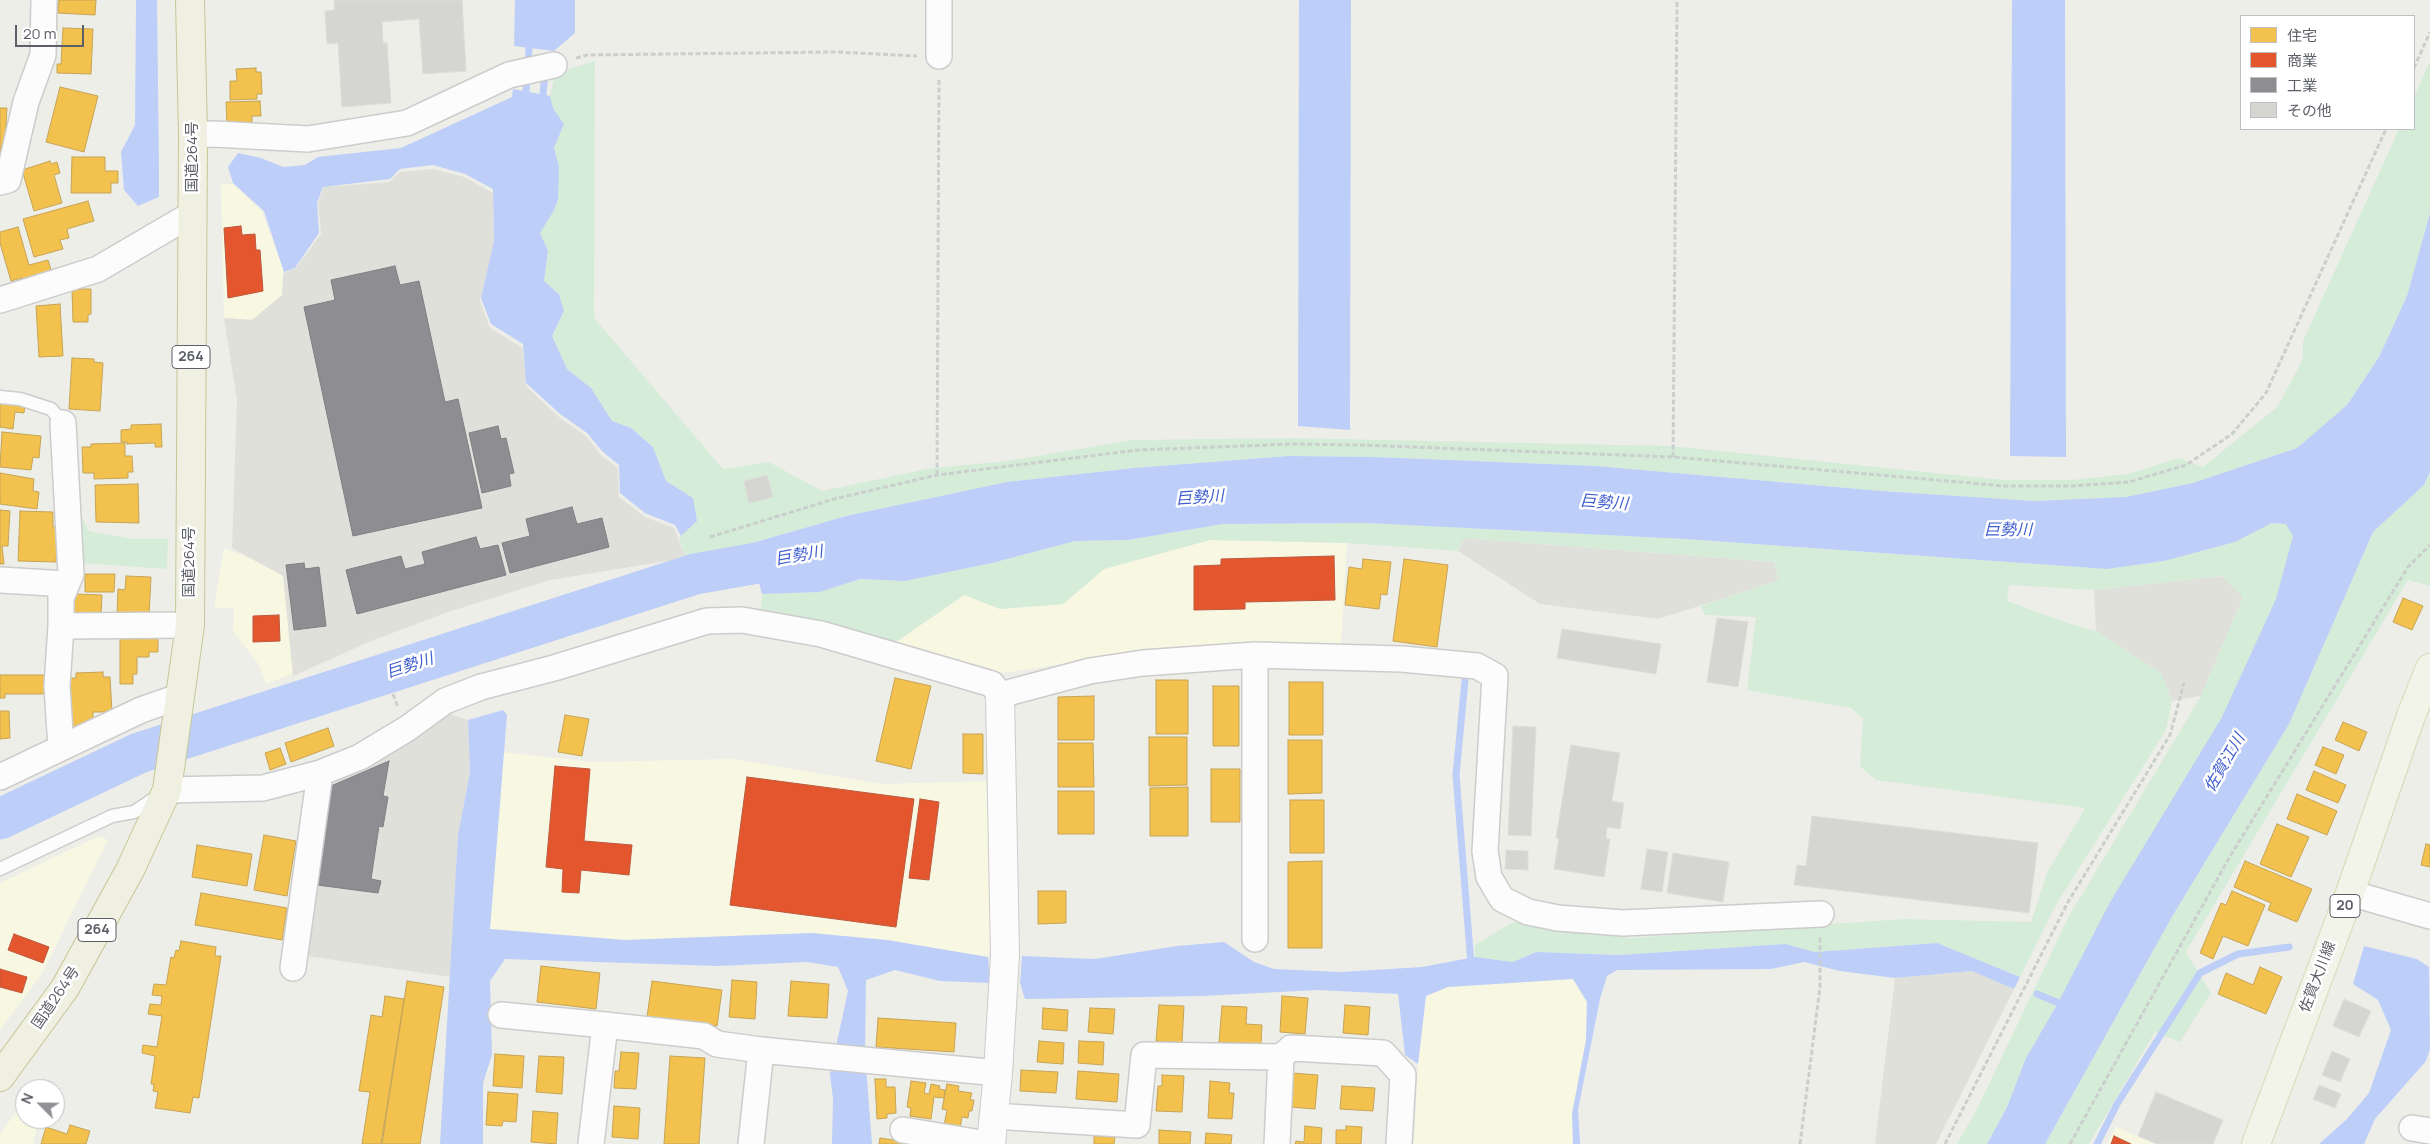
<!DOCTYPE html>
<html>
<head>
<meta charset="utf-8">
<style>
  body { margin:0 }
  #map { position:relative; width:2430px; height:1144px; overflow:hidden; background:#eeeee9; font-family:Manrope,"Noto Sans JP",sans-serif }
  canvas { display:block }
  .legend { position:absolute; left:2240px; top:15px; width:175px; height:115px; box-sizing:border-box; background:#fff; border:1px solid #bebfc3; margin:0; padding:6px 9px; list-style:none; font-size:15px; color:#5d5f68 }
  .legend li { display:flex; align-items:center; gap:10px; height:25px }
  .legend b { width:25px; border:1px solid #bebfc3 }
  .north { position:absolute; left:15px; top:1079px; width:50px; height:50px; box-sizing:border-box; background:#fff; border:1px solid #bebfc3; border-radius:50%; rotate:293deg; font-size:14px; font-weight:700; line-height:20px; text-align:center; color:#5d5f68 }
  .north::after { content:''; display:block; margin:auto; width:18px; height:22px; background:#909195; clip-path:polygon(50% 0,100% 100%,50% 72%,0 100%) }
  .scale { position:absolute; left:15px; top:25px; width:69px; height:22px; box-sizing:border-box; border:2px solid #5d5f68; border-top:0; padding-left:6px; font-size:15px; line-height:18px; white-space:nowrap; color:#5d5f68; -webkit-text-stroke:4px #fff; paint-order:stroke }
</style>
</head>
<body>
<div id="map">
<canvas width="2430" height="1144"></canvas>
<ul class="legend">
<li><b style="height:14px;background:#f2c14e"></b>住宅</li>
<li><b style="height:14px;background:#e4572e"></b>商業</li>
<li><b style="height:14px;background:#8d8d92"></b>工業</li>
<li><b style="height:14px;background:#d5d5d2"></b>その他</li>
</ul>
<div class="north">N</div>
<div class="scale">20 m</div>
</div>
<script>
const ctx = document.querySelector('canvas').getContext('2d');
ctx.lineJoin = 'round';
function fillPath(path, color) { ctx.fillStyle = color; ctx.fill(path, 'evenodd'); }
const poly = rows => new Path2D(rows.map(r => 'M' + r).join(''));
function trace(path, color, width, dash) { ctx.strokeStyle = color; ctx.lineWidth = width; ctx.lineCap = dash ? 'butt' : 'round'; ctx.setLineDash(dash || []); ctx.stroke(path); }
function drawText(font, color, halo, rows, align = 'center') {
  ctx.font = font + ' Manrope,"Noto Sans JP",sans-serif'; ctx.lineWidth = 5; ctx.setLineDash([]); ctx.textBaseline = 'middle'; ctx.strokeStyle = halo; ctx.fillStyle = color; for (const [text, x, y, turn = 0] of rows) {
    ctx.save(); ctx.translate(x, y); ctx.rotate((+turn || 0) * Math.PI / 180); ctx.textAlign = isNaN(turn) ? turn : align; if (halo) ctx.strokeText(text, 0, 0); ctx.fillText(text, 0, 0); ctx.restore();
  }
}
fillPath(poly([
  [233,184,262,212,284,272,282,295,252,320,224,318,221,185],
  [1210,540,1347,543,1341,645,1253,644,1088,660,1003,673,890,646,965,595,1000,609,1063,604,1104,569],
  [224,548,284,572,294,673,266,684,259,665,233,631,234,609,214,607],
  [503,752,591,762,733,759,881,784,990,781,993,935,988,957,887,940,811,933,625,940,490,929],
  [99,836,108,840,43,972,0,1030,0,883],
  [1573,979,1587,1002,1586,1040,1572,1114,1573,1144,1414,1144,1418,1064,1426,996,1448,987],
  [18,1109,25,1112,25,1119,39,1119,33,1144,0,1144,0,1134],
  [2116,1127,2155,1144,2107,1144]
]), '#f7f7e2');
fillPath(poly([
  [433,169,464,177,493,193,494,244,480,301,490,328,523,348,526,386,559,417,586,436,602,456,618,468,619,497,645,517,674,528,686,558,550,580,445,613,369,642,293,676,283,576,232,548,237,400,224,318,252,320,282,295,283,273,296,268,321,234,318,203,324,187,389,182,400,172],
  [1463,538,1774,562,1780,580,1658,619,1540,604,1458,551],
  [2223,576,2243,597,2201,696,2172,701,2161,673,2096,631,2094,590],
  [450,714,468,720,470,772,458,835,451,977,307,956,330,785,386,757],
  [1972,971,2014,989,1936,1144,1875,1144,1895,978]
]), '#dfe0da');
fillPath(poly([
  [595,61,594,318,723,469,769,462,822,491,932,468,1008,461,1133,440,1290,438,1671,446,2004,480,2072,480,2127,474,2179,458,2203,467,2278,406,2303,359,2303,341,2399,129,2414,129,2414,97,2430,61,2430,213,2407,296,2379,357,2347,405,2297,448,2193,483,2126,497,2034,501,1881,491,1596,466,1375,457,1288,456,1134,468,1007,482,846,516,749,544,686,558,679,537,697,521,692,498,666,481,653,447,631,428,612,421,591,388,567,369,552,336,564,311,559,294,544,281,548,251,540,233,553,212,559,166,554,148,564,124,553,108,550,96,555,74],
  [2430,473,2430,586,2408,580,2186,952,2211,993,2180,1042,2155,1032,2089,1144,2045,1144,2173,915,2289,724,2373,532,2424,485],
  [76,504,89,531,132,539,168,539,167,569,81,563],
  [2306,515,2278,628,2026,1058,2007,1107,1987,1144,1957,1144,1978,1107,2069,916,2201,696,2243,597,2223,576,2094,590,2009,585,2007,601,2070,624,2096,631,2161,673,2172,701,2166,730,2054,908,2020,977,1937,943,1815,952,1784,944,1619,955,1536,952,1513,962,1475,957,1475,945,1513,922,1630,938,1904,919,2031,922,2047,873,2085,808,1876,780,1860,766,1863,719,1851,708,1747,690,1756,617,1705,615,1701,606,1779,580,1774,562,1464,538,1458,551,1347,543,1210,540,1104,569,1063,604,1000,609,964,595,890,646,760,615,762,594,820,592,860,579,905,581,992,563,1075,541,1128,540,1223,524,1366,523,1685,539,2107,569,2164,561,2235,542,2272,523]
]), '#d5ecd9');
fillPath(poly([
  [136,0,157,0,159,169,159,197,138,206,124,190,121,152,135,125],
  [515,0,575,0,575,33,554,51,514,46],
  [1299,0,1351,0,1350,430,1298,426],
  [2012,0,2065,0,2066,457,2010,456],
  [513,89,550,96,553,108,564,124,554,148,559,166,558,200,553,212,540,233,548,251,544,281,559,294,564,311,552,336,567,369,591,388,612,421,631,428,653,447,666,481,693,498,697,521,681,536,675,525,645,513,620,493,619,465,603,452,587,433,560,414,526,383,523,344,491,324,481,298,494,241,493,189,465,174,433,165,400,169,390,179,323,187,317,203,319,233,295,268,284,272,264,211,233,183,228,167,238,153,261,158,283,167,305,165,318,157,401,148,512,97],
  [2430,213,2430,472,2424,485,2373,532,2289,724,2173,915,2045,1144,1987,1144,2007,1107,2026,1058,2058,1003,2109,904,2222,717,2276,599,2293,536,2286,524,2272,523,2235,542,2164,561,2107,569,1685,539,1366,523,1223,524,1128,540,1075,541,992,563,905,581,860,579,820,592,762,594,749,544,846,516,1007,482,1134,468,1288,456,1375,457,1596,466,1881,491,2034,501,2126,497,2193,483,2297,448,2347,405,2379,357,2407,296],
  [503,710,507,715,490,929,625,940,811,933,887,940,988,957,990,983,940,981,895,970,866,980,865,1054,872,1144,832,1144,833,1099,830,1074,848,991,838,967,807,962,718,966,505,959,490,981,492,1055,483,1083,483,1144,440,1144,458,835,470,772,468,720],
  [1224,942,1254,962,1274,969,1341,972,1422,967,1475,957,1513,962,1536,952,1619,955,1785,944,1815,952,1937,943,2020,977,2014,989,1972,971,1895,978,1840,971,1804,962,1771,969,1617,970,1607,976,1600,999,1578,1110,1580,1144,1573,1144,1572,1114,1586,1040,1587,1002,1573,979,1448,987,1426,996,1418,1064,1405,1055,1398,994,1318,990,1202,996,1025,999,1020,983,1022,956,1095,959,1177,946],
  [2364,946,2417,959,2429,967,2430,1049,2426,1061,2375,1119,2364,1144,2319,1144,2347,1119,2369,1093,2391,1030,2378,1000,2353,984]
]), '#bdcef8');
const homes = poly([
  [59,0,96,0,95,15,58,13,59,0],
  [63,28,93,29,91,74,57,73,57,64,61,64,63,28],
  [256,68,256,72,261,72,262,94,257,94,257,99,230,100,230,81,237,81,236,69,256,68],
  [60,87,98,96,84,152,46,142,60,87],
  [260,101,261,116,252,116,252,126,227,126,226,102,260,101],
  [0,108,7,108,5,140,0,166,0,108],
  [72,157,105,157,105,171,118,171,118,183,111,183,111,193,71,193,72,157],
  [50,161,51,164,57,162,60,173,54,175,62,203,34,211,22,170,50,161],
  [88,201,94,221,67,229,69,238,60,240,63,249,34,257,23,219,88,201],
  [18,227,29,265,48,260,53,276,23,285,22,278,11,281,0,243,0,232,18,227],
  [72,289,91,289,91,314,88,315,88,322,73,322,72,289],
  [60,304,63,356,39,357,36,306,60,304],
  [72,358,94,359,94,362,103,363,100,411,69,409,72,358],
  [0,403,25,406,24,413,15,412,13,429,0,427,0,403],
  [161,424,162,447,155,447,155,443,127,444,127,442,121,442,121,430,131,429,131,425,161,424],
  [2,432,41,436,39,458,33,457,31,470,0,467,2,432],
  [125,443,125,456,132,456,133,472,128,472,128,478,94,479,94,473,83,473,82,447,91,447,91,444,125,443],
  [0,473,34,479,33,491,39,492,37,509,0,504,0,473],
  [138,484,139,523,96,522,95,485,138,484],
  [0,510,10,511,8,546,2,546,4,564,0,564,0,510],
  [20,511,53,512,53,527,58,527,56,562,18,561,20,511],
  [1363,559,1391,562,1387,595,1381,594,1379,609,1345,605,1349,567,1362,569,1363,559],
  [1404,559,1448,565,1437,647,1393,641,1404,559],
  [85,574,115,574,114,592,85,592,85,574],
  [126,576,151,577,149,616,117,614,118,589,125,590,126,576],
  [74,594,102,595,101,616,73,616,74,594],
  [2403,598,2423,606,2412,630,2393,622,2403,598],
  [120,635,158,635,158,652,149,652,149,657,137,657,137,674,133,674,133,684,120,684,120,635],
  [103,672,103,677,110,677,112,712,93,712,93,720,68,730,67,678,76,678,76,673,103,672],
  [0,675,48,675,47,694,5,694,5,698,0,698,0,675],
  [895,678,931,686,911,769,876,761,895,678],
  [1156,680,1188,680,1188,734,1156,734,1156,680],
  [1289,682,1323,682,1323,735,1289,735,1289,682],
  [1213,686,1239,686,1239,746,1213,746,1213,686],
  [1094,696,1094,740,1058,740,1058,697,1094,696],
  [0,711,9,711,10,738,0,739,0,711],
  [565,715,589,719,582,756,558,752,565,715],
  [2343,722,2367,732,2359,751,2335,740,2343,722],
  [328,728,334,746,291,762,285,743,328,728],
  [963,734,983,734,983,774,963,773,963,734],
  [1149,737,1187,737,1187,785,1149,786,1149,737],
  [1288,740,1322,740,1322,793,1288,794,1288,740],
  [1058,743,1093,743,1094,787,1058,787,1058,743],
  [2323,747,2344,755,2336,774,2315,765,2323,747],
  [280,748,286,764,270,770,265,753,280,748],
  [1211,769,1240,769,1240,822,1211,822,1211,769],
  [2314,771,2346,785,2338,803,2306,790,2314,771],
  [1188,787,1188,836,1150,836,1150,788,1188,787],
  [1058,791,1094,791,1094,834,1058,834,1058,791],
  [2297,794,2337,811,2327,835,2287,819,2297,794],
  [1290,800,1324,800,1324,853,1290,853,1290,800],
  [2277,824,2309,837,2291,877,2260,864,2277,824],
  [264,835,296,841,287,896,254,890,264,835],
  [2426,844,2430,845,2430,867,2421,865,2426,844],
  [197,845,252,854,247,886,192,877,197,845],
  [1322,861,1322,948,1288,948,1288,862,1322,861],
  [2245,861,2312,889,2297,922,2268,910,2271,903,2234,887,2245,861],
  [1038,891,1066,891,1066,923,1038,924,1038,891],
  [2232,891,2265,905,2248,946,2223,936,2213,959,2200,953,2221,903,2226,905,2232,891],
  [201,893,287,908,282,940,195,925,201,893],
  [181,941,216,947,215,956,221,956,199,1098,193,1097,190,1113,155,1108,158,1092,153,1091,154,1084,151,1084,155,1056,142,1053,143,1045,157,1047,162,1016,148,1014,150,1004,161,1005,162,996,152,995,154,984,166,985,171,957,174,958,176,950,179,951,181,941],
  [541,966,600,973,596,1009,537,1002,541,966],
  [2260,967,2282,977,2266,1014,2218,994,2226,973,2253,985,2260,967],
  [732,980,757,982,755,1019,729,1017,732,980],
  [407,981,444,987,420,1144,382,1144,407,981],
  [652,981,722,990,717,1026,647,1017,652,981],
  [791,981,829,984,827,1018,788,1016,791,981],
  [385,996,404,999,381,1144,362,1144,370,1092,359,1091,371,1015,382,1017,385,996],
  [1282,996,1308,998,1305,1034,1280,1032,1282,996],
  [1159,1005,1184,1006,1182,1043,1156,1041,1159,1005],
  [1345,1005,1370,1007,1368,1035,1343,1033,1345,1005],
  [1222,1006,1247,1007,1246,1024,1262,1025,1261,1044,1219,1042,1222,1006],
  [1043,1008,1068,1010,1067,1031,1042,1029,1043,1008],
  [1090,1008,1115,1009,1113,1034,1088,1032,1090,1008],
  [878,1018,956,1023,954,1052,876,1047,878,1018],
  [1039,1041,1064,1043,1063,1064,1037,1062,1039,1041],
  [1079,1041,1104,1042,1103,1065,1078,1063,1079,1041],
  [621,1052,639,1053,636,1089,614,1088,615,1071,619,1071,621,1052],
  [495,1054,524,1056,522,1088,493,1086,495,1054],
  [539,1056,564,1057,562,1094,536,1092,539,1056],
  [670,1056,705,1058,699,1144,664,1144,670,1056],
  [1021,1070,1058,1072,1056,1093,1020,1091,1021,1070],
  [1078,1071,1119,1074,1117,1102,1076,1099,1078,1071],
  [1292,1073,1318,1075,1315,1109,1290,1107,1292,1073],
  [1162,1075,1184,1076,1182,1112,1156,1111,1158,1086,1162,1086,1162,1075],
  [875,1079,886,1079,886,1087,895,1087,896,1113,887,1114,887,1118,877,1119,875,1079],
  [911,1081,926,1083,924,1093,929,1094,931,1084,940,1086,939,1089,945,1090,944,1098,934,1097,931,1119,910,1116,911,1108,907,1107,911,1081],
  [1210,1081,1230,1083,1229,1093,1234,1093,1232,1119,1208,1118,1210,1081],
  [947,1084,959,1086,958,1091,972,1093,970,1100,974,1100,972,1111,969,1111,968,1118,962,1117,960,1129,944,1126,947,1110,942,1109,947,1084],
  [1342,1086,1375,1088,1373,1111,1340,1109,1342,1086],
  [488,1092,518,1094,516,1122,503,1121,502,1126,486,1125,488,1092],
  [614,1106,640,1108,638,1139,612,1137,614,1106],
  [533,1111,558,1113,556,1144,531,1142,533,1111],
  [70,1125,90,1131,86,1144,41,1144,46,1127,67,1134,70,1125],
  [1305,1126,1322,1128,1321,1144,1295,1144,1296,1141,1304,1142,1305,1126],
  [1346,1126,1362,1127,1361,1144,1336,1144,1336,1130,1346,1130,1346,1126],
  [1159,1130,1191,1132,1190,1144,1159,1144,1159,1130],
  [1206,1133,1232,1135,1231,1144,1205,1144,1206,1133],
  [1094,1136,1115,1137,1114,1144,1094,1144,1094,1136],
  [880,1138,906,1142,905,1144,879,1144,880,1138]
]);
fillPath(homes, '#f2c14e');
trace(homes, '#c5a456', 1);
const shops = poly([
  [241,226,242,235,255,234,256,250,260,250,263,291,228,298,224,228,241,226],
  [1334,556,1335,600,1245,602,1245,609,1194,610,1194,566,1221,565,1221,559,1334,556],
  [279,615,280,641,253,642,253,616,279,615],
  [555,766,590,769,584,841,632,845,629,875,581,870,579,893,562,892,563,869,546,867,555,766],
  [747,777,914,799,896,927,730,905,747,777],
  [920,799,939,802,929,880,909,878,920,799],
  [14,934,49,947,43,963,8,950,14,934],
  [0,969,27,977,22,993,0,987,0,969],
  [2114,1136,2131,1144,2111,1144,2114,1136]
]);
fillPath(shops, '#e4572e');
trace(shops, '#bc593f', 1);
const industry = poly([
  [395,266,400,285,419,281,445,402,458,399,482,508,353,536,304,307,335,300,331,280,395,266],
  [498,426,501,439,506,438,514,473,509,474,511,486,482,493,469,433,498,426],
  [572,507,577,524,602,518,609,547,510,573,502,543,530,536,526,519,572,507],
  [476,537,480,549,498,545,506,575,357,614,346,570,401,556,405,569,425,564,422,552,476,537],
  [304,563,305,569,319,567,326,626,294,630,286,565,304,563],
  [389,761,383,796,388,797,383,827,379,826,371,879,381,881,378,893,317,885,331,786,389,761]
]);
fillPath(industry, '#8d8d92');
trace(industry, '#7f7f85', 1);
trace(poly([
  [528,66,529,48],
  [526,91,527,76],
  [543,94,545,72],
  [1465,681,1456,775,1471,964],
  [2037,994,2066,1006],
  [2097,1144,2117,1104,2200,973,2238,954,2289,947]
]), '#bdcef8', 7);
trace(poly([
  [0,819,139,753,695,574,809,554]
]), '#bdcef8', 41);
const building = poly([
  [334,0,462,0,466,71,423,74,419,19,382,22,383,43,387,43,391,103,342,107,338,43,327,44,325,11,335,10,334,0],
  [767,475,773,497,749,503,744,481,767,475],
  [1717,618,1748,622,1738,687,1707,682,1717,618],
  [1562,629,1661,644,1656,674,1557,658,1562,629],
  [1513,726,1536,727,1531,836,1508,835,1513,726],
  [1571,745,1620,753,1612,801,1624,803,1620,829,1607,827,1606,839,1610,839,1604,877,1554,869,1559,839,1556,838,1571,745],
  [1812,816,2038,843,2029,913,1794,885,1797,865,1806,866,1812,816],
  [1647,849,1668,852,1662,892,1641,889,1647,849],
  [1506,850,1528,851,1528,870,1505,869,1506,850],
  [1673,853,1729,862,1723,902,1667,893,1673,853],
  [2344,999,2371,1011,2359,1037,2333,1026,2344,999],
  [2332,1051,2350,1059,2340,1082,2322,1075,2332,1051],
  [2319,1085,2341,1094,2335,1108,2313,1099,2319,1085],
  [2156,1092,2223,1120,2213,1144,2157,1144,2138,1136,2156,1092]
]);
fillPath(building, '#d5d5d2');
trace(building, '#deded8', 1);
const lane = poly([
  [0,397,20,399,51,409,63,423],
  [0,869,112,816,134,812,158,796]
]);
const street = poly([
  [939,56,939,0],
  [193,135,214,134,308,139,407,123,509,75,554,65],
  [0,182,8,180,26,102,43,55,44,0],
  [0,300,98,269,192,214],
  [0,580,67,584],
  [61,626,61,598,71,574,63,423],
  [61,748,141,710,181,696],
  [0,777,61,748,57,686,61,626,190,625],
  [167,790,263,788,320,773,360,757,408,728,445,701,481,687,554,668,707,621,742,620,821,634,992,684,1000,695,1090,671,1143,663,1255,655,1402,659,1477,666,1495,676,1485,851,1489,877,1502,899,1528,912,1558,918,1623,923,1821,914],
  [2350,893,2430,916],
  [1255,939,1255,655],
  [293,968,320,773],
  [501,1015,605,1025],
  [993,1116,1137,1125,1144,1055,1281,1057,1291,1048,1383,1053,1403,1075,1399,1144],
  [2412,1128,2430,1131],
  [903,1130,987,1144],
  [591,1144,605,1025,704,1036,717,1044,761,1050,998,1073],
  [751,1144,761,1050],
  [1277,1144,1281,1057]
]);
const secondary = poly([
  [991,1144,998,1073,1005,955,1000,695]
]);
const primary = poly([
  [2256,1144,2350,893,2411,716,2430,668]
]);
const highway = poly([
  [0,1077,65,988,130,870,167,790,190,625,193,135,190,0]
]);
trace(lane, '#ccc', 15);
trace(street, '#ccc', 28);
trace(secondary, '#cbcccc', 30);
trace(primary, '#d8d8b5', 30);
trace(highway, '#c7c595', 30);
trace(poly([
  [576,58,587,55,836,52,917,56],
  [2414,68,2430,32],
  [1673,457,1677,0],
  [937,475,939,78],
  [710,537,834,499,937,475,1138,450,1292,444,1360,445,1673,457,2005,486,2073,486,2129,482,2186,465,2232,434,2266,393,2386,129],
  [393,694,398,707],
  [1800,1144,1820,987,1820,937],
  [1945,1144,2068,902,2170,735,2184,683],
  [2070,1144,2229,858,2408,567,2430,545]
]), '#cacfcd', 3, [5, 2.5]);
trace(lane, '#fcfcfc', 12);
trace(street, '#fcfcfc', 25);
trace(secondary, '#fcfcfc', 28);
trace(primary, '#f2f3e9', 28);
trace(highway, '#f0f0e2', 28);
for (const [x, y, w] of [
  [191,357,38],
  [2345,906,30],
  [97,930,38]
]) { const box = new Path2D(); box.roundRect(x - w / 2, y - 11.5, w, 23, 4); ctx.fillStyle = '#fff'; ctx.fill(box); trace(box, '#5d5f68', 1); }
drawText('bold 14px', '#5d5f68', null, [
  ["264",191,357],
  ["20",2345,906],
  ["264",97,930]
]);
drawText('15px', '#5d5f68', '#fff', [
  ["国道264号",193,157,-90],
  ["国道264号",190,562,-90],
  ["佐賀大川線",2318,977,-69],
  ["国道264号",56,998,-56]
]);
drawText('italic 16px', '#3e5dcf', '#fff', [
  ["巨勢川",1200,498,-4],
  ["巨勢川",1604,503,4],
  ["巨勢川",2008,531],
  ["巨勢川",799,556,-10],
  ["巨勢川",410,666,-18],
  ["佐賀江川",2225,763,-60]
]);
</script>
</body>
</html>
